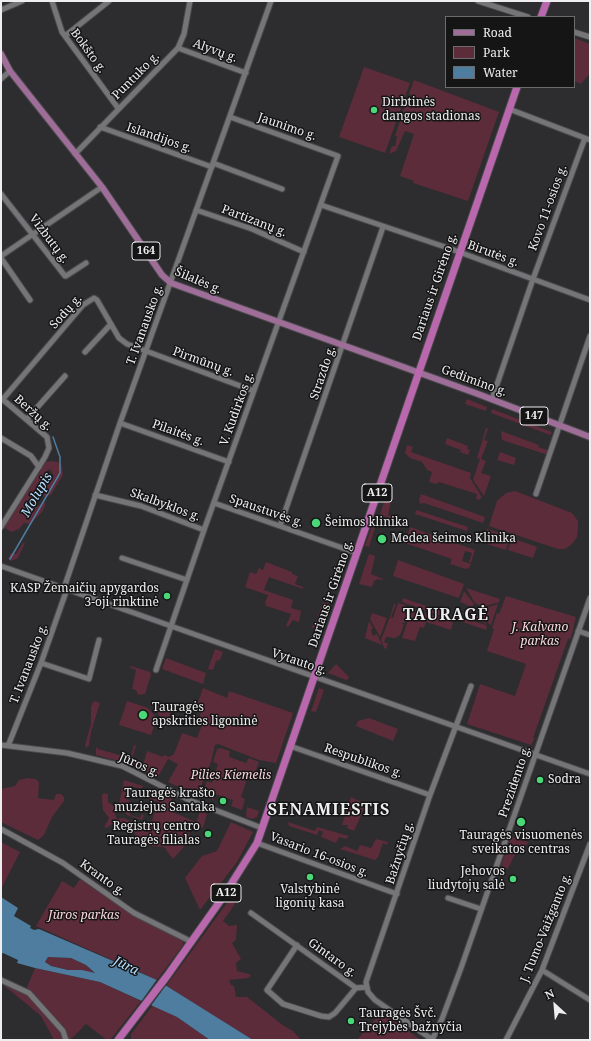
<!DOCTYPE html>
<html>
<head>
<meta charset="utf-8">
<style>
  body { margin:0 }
  #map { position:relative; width:591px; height:1041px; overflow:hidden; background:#2d2c2f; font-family:"Noto Serif",serif }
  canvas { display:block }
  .frame { position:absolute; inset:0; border:2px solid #eeedef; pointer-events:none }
  .legend { position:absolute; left:445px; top:16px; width:130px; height:72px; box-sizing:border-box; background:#151516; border:1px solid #6c6b6d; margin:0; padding:5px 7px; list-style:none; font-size:12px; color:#eeedef }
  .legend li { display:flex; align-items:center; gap:8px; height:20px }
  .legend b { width:20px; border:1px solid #6c6b6d }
  .north { position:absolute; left:535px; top:985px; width:40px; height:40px; -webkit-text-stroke:3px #151516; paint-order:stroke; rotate:334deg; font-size:11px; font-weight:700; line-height:16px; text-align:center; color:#eeedef }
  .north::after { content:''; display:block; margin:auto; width:14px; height:18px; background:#eeedef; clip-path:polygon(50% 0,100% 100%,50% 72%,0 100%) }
</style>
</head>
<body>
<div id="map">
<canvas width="591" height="1041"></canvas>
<div class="frame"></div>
<ul class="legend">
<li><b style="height:5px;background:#9e6d98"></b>Road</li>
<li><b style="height:11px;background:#5c2c3a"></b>Park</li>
<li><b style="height:11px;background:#4e7d9f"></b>Water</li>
</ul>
<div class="north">N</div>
</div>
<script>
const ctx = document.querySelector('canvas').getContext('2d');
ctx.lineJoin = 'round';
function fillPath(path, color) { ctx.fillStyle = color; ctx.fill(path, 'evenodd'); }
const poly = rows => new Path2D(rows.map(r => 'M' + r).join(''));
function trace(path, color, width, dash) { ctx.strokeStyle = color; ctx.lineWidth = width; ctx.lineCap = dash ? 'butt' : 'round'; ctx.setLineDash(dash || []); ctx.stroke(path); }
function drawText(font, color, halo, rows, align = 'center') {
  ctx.font = font + ' "Noto Serif",serif'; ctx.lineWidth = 3; ctx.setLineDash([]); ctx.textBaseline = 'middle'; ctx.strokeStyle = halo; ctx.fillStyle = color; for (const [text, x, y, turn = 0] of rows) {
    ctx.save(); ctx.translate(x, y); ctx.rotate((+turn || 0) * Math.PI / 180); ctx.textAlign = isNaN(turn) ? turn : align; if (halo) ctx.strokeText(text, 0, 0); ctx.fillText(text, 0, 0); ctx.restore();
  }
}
fillPath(poly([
  [574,38,590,44,590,73,581,84,574,81],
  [364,67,410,83,385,153,339,137],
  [414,80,499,112,468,201,413,183,414,181,400,176,414,134,405,131,396,151,389,154,392,146,395,146,397,136,395,136,405,105,408,106,412,95,409,94],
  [467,399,487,407,486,411,465,404],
  [492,409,552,432,550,435,491,413],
  [486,428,488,429,484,440,488,441,481,459,486,461,481,473,491,476,484,496,473,480,480,459,477,458],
  [501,431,539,445,538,447,550,451,548,455,502,440],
  [447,438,468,446,467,449,470,450,468,455,460,452,461,450,445,444],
  [407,445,413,447,411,452,471,473,470,478,482,497,479,500,476,499,477,494,439,482,436,484,429,482,432,472,427,470,422,462,410,458,405,453],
  [500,452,516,458,514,465,497,460],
  [52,461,58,462,62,466,63,475,51,495,43,497,45,488,54,476,50,469,45,472,43,479,37,485,33,499,36,507,45,502,45,506,42,512,30,524,24,523,19,529,11,532,4,527,35,477,39,474,41,467,46,462],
  [515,491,572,513,578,521,578,526,577,537,572,544,565,549,558,549,489,526,497,501,506,493],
  [421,494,485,517,483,523,424,503,420,504,419,499],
  [386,495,392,497,388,515,404,521,403,523,380,515],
  [416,510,468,527,467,531,415,514],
  [374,520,377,521,369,547,365,546],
  [410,527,475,550,471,563,469,562,472,553,465,551,462,561,471,564,469,568,466,569,450,564,452,559,405,543],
  [487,529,511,536,506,550,483,543],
  [512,538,537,547,533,558,508,550],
  [23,543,25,543,18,558,11,561,8,559,11,553,16,554],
  [369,554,375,556,371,574,383,579,383,580,378,579,374,581,372,587,359,584],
  [398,560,464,584,459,598,393,576],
  [266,562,292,572,292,574,298,576,295,584,303,587,303,589,269,577,264,590,293,600,291,608,301,611,299,622,293,620,288,627,286,626,291,614,266,606,265,603,268,595,245,587,250,572,256,574,259,568,263,570],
  [466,588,500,599,499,602,483,607,475,603],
  [464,591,474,604,472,607,460,602],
  [506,596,576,617,571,638,568,639,533,738,535,738,531,745,467,724,480,684,515,696,526,664,487,651,494,629,492,628,497,613,499,614],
  [403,598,450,614,439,615,424,610,402,602],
  [323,602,331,605,323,626,319,629,311,627,316,622],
  [398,603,405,605,408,614,405,623,401,623,404,625,400,635,395,638,386,637,384,642,388,644,386,649,384,648,381,640,389,619,391,618,390,617,394,604,396,604,391,617,393,618],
  [498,604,491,625,489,624,481,612,482,609],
  [473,610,477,614,480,613,487,624,461,614],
  [416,611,443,618,458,617,486,625,487,627,486,630,454,619,451,630,426,622,424,628,420,627,415,641,402,638,410,614],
  [372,613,387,618,380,637,370,619],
  [369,621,373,628,371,630,373,636,377,634,382,645,365,638],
  [215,649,223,652,220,660,216,661,213,670,208,669],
  [166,658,206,673,203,684,162,669],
  [336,664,349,677,349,678,346,680,328,673],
  [131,666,150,672,151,675,145,694,138,695,136,690,132,689,136,670,129,667],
  [203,688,227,698,229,691,293,713,276,763,259,760,218,744,215,745,211,762,197,796,168,782,178,764,168,759,158,777,131,765,129,762,134,745,136,746,131,761,143,765,147,751,163,757,164,755,169,757,174,754,182,733,197,738,203,722,198,720,203,707,197,705],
  [319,688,324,690,316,712,311,711],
  [94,701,100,703,91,732,89,745,86,748,85,745,91,724,91,706],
  [127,701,148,708,157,718,151,735,119,725],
  [154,704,171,711,169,719,159,716],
  [369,718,398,729,393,741,356,726,358,721],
  [96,747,98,749,123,756,122,762,96,755],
  [220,748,230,751,229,757,246,763,249,758,259,762,254,775,249,773,241,797,245,799,242,810,231,806,233,800,215,794,213,800,202,795,207,781,212,783,218,764,213,762,217,749],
  [28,778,36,779,39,782,38,798,54,800,56,794,61,794,64,797,64,801,52,817,44,835,38,840,1,822,1,789,15,786,19,780],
  [124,780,143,786,142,789,131,786,127,799,130,800,128,805,132,807,130,815,140,818,142,814,144,815,142,820,127,815,119,804],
  [148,788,172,798,168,810,196,822,200,811,207,814,203,828,191,825,188,833,191,836,190,840,173,859,164,847,151,846,139,839,134,832,130,831,123,823,112,824,107,828,104,827,109,818,103,810,102,801,102,795,104,793,108,794,108,802,117,808,115,814,117,819,124,818,132,822,151,824,158,802,145,797],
  [351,797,366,804,354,831,347,828,348,825,342,825],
  [247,807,259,811,257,817,252,819,246,817],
  [231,822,253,832,237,862,200,910,185,878,202,856,217,851],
  [288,822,315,831,317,827,349,836,346,839,339,837,336,843,321,837,323,832,319,830,317,835,289,826],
  [511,837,529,842,514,856,508,869,501,866],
  [376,839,388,842,387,845,383,843,378,857,375,860,340,849,345,846,357,851,360,845,371,848],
  [1,842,20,852,1,889],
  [80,879,137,918,183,941,183,945,157,980,36,926,62,881,74,888],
  [230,899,235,904,223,921,229,926,237,925,236,940,232,943,241,959,236,963,237,971,249,974,251,976,248,978,229,980,231,985,234,986,236,997,247,997,284,1026,293,1031,301,1040,253,1040,166,986],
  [48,957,71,958,86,965,95,974,82,970,69,970,51,966,45,962],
  [35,968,100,982,141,1001,110,1040,107,1040,86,1024,70,1040,54,1040,41,1016,1,983,25,992],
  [153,1005,177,1017,210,1040,131,1040,131,1034],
  [380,1014,386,1015,421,1040,357,1040]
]), '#5c2c3a');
fillPath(poly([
  [1,897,18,908,14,916,31,926,30,928,34,930,39,929,157,980,253,1040,210,1040,177,1017,100,982,35,968,17,963,18,960,3,953,1,954],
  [48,957,71,958,86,965,95,973,82,970,68,970,51,966,45,962]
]), '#4e7d9f');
fillPath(poly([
  [158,978,167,984,150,1007,140,1003]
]), '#2d2c2f');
trace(poly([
  [10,559,60,473,60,457,53,437]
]), '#4e7d9f', 1.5);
const minor = poly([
  [52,1,62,32,118,108],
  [478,1,528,17],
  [1,10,22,1],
  [574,32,590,37],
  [65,36,109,1],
  [178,48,246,73],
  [1,79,10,71],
  [509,109,590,140],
  [100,127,212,167],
  [75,154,178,48,184,34,190,1],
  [213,163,282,189],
  [1,194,65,276,66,276,86,263],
  [321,205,451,249,590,300],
  [196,210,252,229,304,252],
  [1,256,102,187],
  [1,258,30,300],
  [85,352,111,324],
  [1,398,47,437,49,448,45,457,1,527],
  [3,399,83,305,94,298,97,300,119,338,127,344,254,391],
  [492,399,533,279,585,138],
  [27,419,65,376],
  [120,423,229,462],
  [1,438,31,456,39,467],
  [536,494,590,336],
  [95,495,141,506,204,530],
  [214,503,357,553],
  [280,526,383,227],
  [122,558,187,580],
  [1,566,590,774],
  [64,588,120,423,271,1],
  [578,631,590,635],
  [41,663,89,679,99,640],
  [156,670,204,530,338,156,230,117],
  [1,745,67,753,122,766,189,800,262,828],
  [8,746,41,663,67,589],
  [290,746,430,795],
  [1,829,63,863,134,913,192,942],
  [257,843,397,894],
  [448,898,481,909],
  [251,913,356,988,367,987],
  [297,945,267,990,283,1004,321,1016,329,1017,335,1013,356,988],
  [542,970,590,1000],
  [1,980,29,993,63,1031,66,1040],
  [432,1040,442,1019,461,968,590,598],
  [433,1040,375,1000,368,992,366,982,430,795,471,686],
  [506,1040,542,970,590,844]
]);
const major = poly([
  [1,54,10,71,102,187,162,275,171,283,478,394,590,437]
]);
const highway = poly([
  [541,17,547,1],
  [118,1040,167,976,223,897,257,843,517,87]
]);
trace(minor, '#49484b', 7);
trace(major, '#49484b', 8);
trace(highway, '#49484b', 9);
trace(minor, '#757477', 5);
trace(major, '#9e6d98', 6);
trace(highway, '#ba68ae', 7);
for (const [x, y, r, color] of [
  [374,110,4,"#49d778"],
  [316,523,5,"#49d778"],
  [382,539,5,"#49d778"],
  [167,596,4,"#49d778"],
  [143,715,5,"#49d778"],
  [540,780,4,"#49d778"],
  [223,801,4,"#49d778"],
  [521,822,5,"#49d778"],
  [208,834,4,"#49d778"],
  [310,877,4,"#49d778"],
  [513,879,4,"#49d778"],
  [351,1021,4,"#49d778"]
]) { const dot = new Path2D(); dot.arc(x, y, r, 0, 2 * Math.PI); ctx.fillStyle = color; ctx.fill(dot); trace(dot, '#151516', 1.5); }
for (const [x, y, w] of [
  [146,251,28],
  [534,416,28],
  [377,493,30],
  [226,893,30]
]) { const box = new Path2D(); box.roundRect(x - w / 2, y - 9, w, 18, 3); ctx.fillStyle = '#151516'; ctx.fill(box); trace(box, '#eeedef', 1); }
drawText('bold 11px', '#eeedef', null, [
  ["164",146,251],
  ["147",534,416],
  ["A12",377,493],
  ["A12",226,893]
]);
drawText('12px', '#eeedef', '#151516', [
  ["Bokšto g.",88,51,54],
  ["Alyvų g.",215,51,20],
  ["Puntuko g.",136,76,-45],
  ["Jaunimo g.",287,127,19],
  ["Islandijos g.",159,138,19],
  ["Kovo 11-osios g.",548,208,-70],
  ["Partizanų g.",254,221,21],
  ["Vizbutų g.",49,239,53],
  ["Birutės g.",493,254,20],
  ["Šilalės g.",198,281,23],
  ["Dariaus ir Girėno g.",435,287,-71],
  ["Sodų g.",66,312,-48],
  ["T. Ivanausko g.",145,325,-70],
  ["Pirmūnų g.",203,362,20],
  ["Strazdo g.",323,373,-71],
  ["Gedimino g.",474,381,20],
  ["V. Kudirkos g.",237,409,-70],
  ["Beržų g.",33,413,42],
  ["Pilaitės g.",178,433,20],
  ["Skalbyklos g.",165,505,20],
  ["Spaustuvės g.",266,511,19],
  ["Dariaus ir Girėno g.",331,594,-71],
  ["Vytauto g.",299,662,19],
  ["T. Ivanausko g.",29,664,-69],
  ["Respublikos g.",363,761,19],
  ["Jūros g.",139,765,24],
  ["Prezidento g.",515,782,-71],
  ["Bažnyčių g.",400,853,-72],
  ["Vasario 16-osios g.",319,855,21],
  ["Kranto g.",102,878,36],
  ["J. Tumo-Vaižganto g.",546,928,-68],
  ["Gintaro g.",332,958,36]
]);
drawText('12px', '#eeedef', '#151516', [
  ["Dirbtinės",382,103],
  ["dangos stadionas",382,117],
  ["Šeimos klinika",325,523],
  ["Medea šeimos Klinika",391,539],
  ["KASP Žemaičių apygardos",159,589,"right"],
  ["3-oji rinktinė",159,603,"right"],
  ["Tauragės",152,708],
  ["apskrities ligoninė",152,722],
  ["Sodra",548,780],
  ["Tauragės krašto",215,794,"right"],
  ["muziejus Santaka",215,808,"right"],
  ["Registrų centro",200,827,"right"],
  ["Tauragės filialas",200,841,"right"],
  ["Tauragės visuomenės",521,836,"center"],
  ["sveikatos centras",521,850,"center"],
  ["Jehovos",505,872,"right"],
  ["liudytojų salė",505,886,"right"],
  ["Valstybinė",310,890,"center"],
  ["ligonių kasa",310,904,"center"],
  ["Tauragės Švč.",359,1014],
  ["Trejybės bažnyčia",359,1028]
], 'left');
drawText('italic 12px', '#fad6de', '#151516', [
  ["J. Kalvano",540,628],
  ["parkas",540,642],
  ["Pilies Kiemelis",231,776],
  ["Jūros parkas",84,916]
]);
drawText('italic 13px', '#b5dfff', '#151516', [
  ["Molupis",37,495,-60],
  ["Jūra",126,966,26]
]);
ctx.letterSpacing = '1px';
drawText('bold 16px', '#eeedef', '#151516', [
  ["TAURAGĖ",446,615],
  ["SENAMIESTIS",329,810]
]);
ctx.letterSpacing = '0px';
</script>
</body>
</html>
